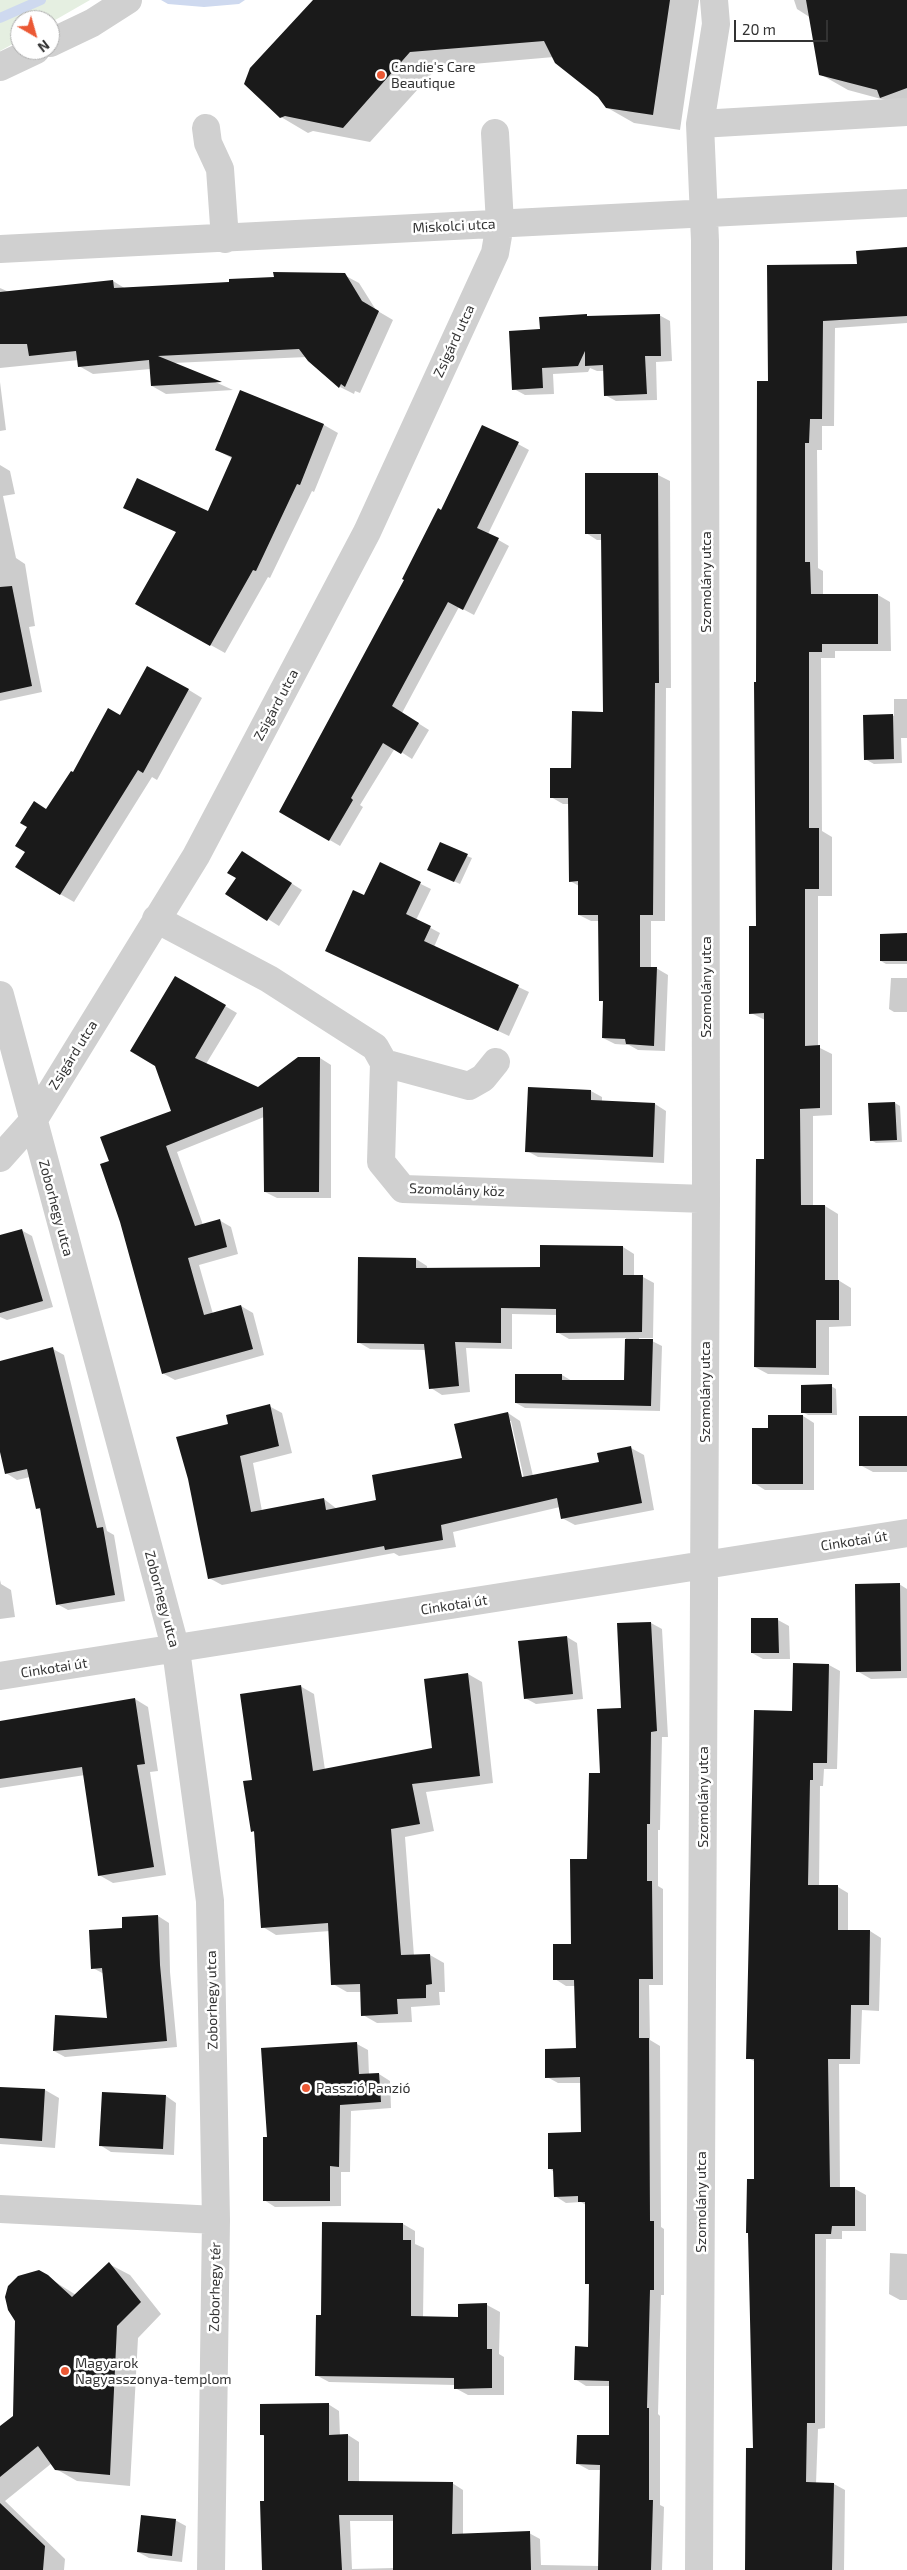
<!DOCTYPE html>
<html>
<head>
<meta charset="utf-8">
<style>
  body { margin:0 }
  #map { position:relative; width:907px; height:2570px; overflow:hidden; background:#fff; font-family:"Exo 2",sans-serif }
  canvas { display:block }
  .north { position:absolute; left:10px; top:10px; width:50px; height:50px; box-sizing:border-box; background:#fff; border:1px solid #adadad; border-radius:50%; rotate:142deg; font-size:14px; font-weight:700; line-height:20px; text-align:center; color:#333 }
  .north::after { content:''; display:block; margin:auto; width:18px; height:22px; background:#eb5834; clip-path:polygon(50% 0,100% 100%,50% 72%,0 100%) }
  .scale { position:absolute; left:734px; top:20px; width:94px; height:22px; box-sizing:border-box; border:2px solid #333; border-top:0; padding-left:6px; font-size:15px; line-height:18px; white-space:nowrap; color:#333; -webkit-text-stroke:4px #fff; paint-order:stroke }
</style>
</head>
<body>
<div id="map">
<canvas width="907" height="2570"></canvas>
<div class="north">N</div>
<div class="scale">20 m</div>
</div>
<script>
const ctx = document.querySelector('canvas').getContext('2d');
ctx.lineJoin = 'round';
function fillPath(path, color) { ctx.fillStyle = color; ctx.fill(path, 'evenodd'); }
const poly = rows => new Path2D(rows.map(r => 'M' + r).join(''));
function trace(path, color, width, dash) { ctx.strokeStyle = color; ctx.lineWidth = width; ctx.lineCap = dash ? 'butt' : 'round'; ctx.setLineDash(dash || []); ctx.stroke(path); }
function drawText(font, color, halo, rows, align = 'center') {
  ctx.font = font + ' "Exo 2",sans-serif'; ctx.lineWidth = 5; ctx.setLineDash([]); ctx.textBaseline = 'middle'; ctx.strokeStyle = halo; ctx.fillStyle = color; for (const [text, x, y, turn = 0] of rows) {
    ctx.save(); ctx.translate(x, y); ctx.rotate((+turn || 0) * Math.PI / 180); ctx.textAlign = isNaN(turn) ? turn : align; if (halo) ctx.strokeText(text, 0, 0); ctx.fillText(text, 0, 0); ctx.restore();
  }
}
fillPath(poly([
  [0,0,90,0,50,23,50,20,20,20,20,40,0,51]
]), '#e5efe1');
fillPath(poly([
  [161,0,245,0,239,4,204,7,168,4]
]), '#ced9ef');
fillPath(poly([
  [314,0,699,0,680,130,634,123,606,107,599,96,554,57,438,67,370,142,313,131,308,133,281,117],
  [794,0,907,0,907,112,885,100,848,90,820,74,811,18,797,9],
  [907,249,907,323,835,328,834,426,822,426,822,450,817,450,818,568,823,571,823,595,878,595,890,602,891,651,835,651,835,658,821,658,822,831,832,837,832,896,818,896,818,1047,832,1054,832,1115,813,1116,813,1206,825,1206,838,1214,838,1280,851,1288,851,1326,829,1327,829,1375,768,1374,755,1367,765,1160,765,1020,751,1013,757,927,757,684,769,382,858,265],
  [344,275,359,283,376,310,393,320,360,393,355,391,354,394,340,387,307,357,173,363,233,390,166,394,152,386,151,369,93,374,79,366,79,360,0,368,0,288,9,292,113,281,126,289],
  [659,315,670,321,672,361,656,362,657,400,616,401,605,395,604,371,597,371,590,368,588,372,553,374,554,394,525,395,514,389,541,330],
  [0,382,6,430,0,431],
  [241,391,324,425,338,433,314,492,312,491,270,578,268,577,225,653,137,604,177,532,125,507,208,513,233,459,217,450],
  [518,444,529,450,488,534,509,546,474,615,459,607,402,713,429,730,412,759,395,748,360,805,363,807,340,846,280,811,442,512],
  [0,465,10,471,15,494,3,496,16,558,25,564,35,626,29,627,42,692,0,701],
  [586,475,658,475,670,481,671,688,666,688,665,921,651,921,651,968,656,968,668,975,665,1051,638,1050,629,1045,615,1044,603,1038,605,1002,600,1000,600,921,591,921,579,915,579,886,570,881,570,804,563,804,551,797,572,770,604,713,603,540,597,540,586,533],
  [189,690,202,698,157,780,152,777,74,902,60,894,27,852,47,811,73,774,121,716],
  [894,699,907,699,907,738,901,738,902,763,874,764,865,759,892,715,894,716],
  [467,856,472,858,460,884,434,872],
  [253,859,302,890,279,926,268,919],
  [380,864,431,889,416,920,440,933,434,947,529,992,509,1036,327,951,365,896],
  [907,935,907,964,886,964,881,961],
  [175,977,237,1013,206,1064,258,1088,320,1058,331,1065,331,1198,277,1198,265,1192,264,1117,177,1152,203,1225,219,1220,231,1227,238,1254,199,1265,213,1314,241,1306,253,1313,264,1355,175,1380,164,1374,110,1162,173,1112],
  [891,978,907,978,907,1012,894,1012,889,1009],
  [591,1091,602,1097,602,1102,655,1104,666,1111,664,1163,538,1157,527,1151],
  [895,1103,900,1106,902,1142,876,1143,871,1140],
  [21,1230,32,1236,53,1307,7,1320,0,1317,0,1236],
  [623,1247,634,1254,634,1276,643,1277,654,1283,653,1338,639,1338,639,1340,652,1341,662,1346,660,1411,525,1408,516,1403,562,1375,572,1381,625,1381,626,1338,569,1339,557,1332,557,1315,512,1314,512,1349,466,1348,470,1392,442,1395,431,1388,426,1350,370,1349,358,1342,416,1259,427,1266,427,1269,541,1268],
  [53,1349,64,1355,107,1531,114,1535,125,1601,68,1610,57,1604,42,1511,37,1508,30,1477,17,1480,6,1473,0,1446,0,1362],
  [831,1386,836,1389,837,1415,808,1415,802,1412],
  [269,1406,282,1413,292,1453,253,1463,262,1511,324,1499,337,1509,378,1501,463,1459,508,1413,520,1421,533,1476,601,1463,631,1448,644,1455,654,1510,575,1525,562,1518,560,1507,453,1532,456,1547,399,1556,394,1553,222,1585,209,1578,229,1425],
  [509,1421,511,1421,525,1483,523,1483],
  [770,1416,803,1416,814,1423,814,1490,765,1490,754,1483,769,1429],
  [907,1417,907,1472,873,1472,860,1465],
  [0,1580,1,1584,11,1590,15,1617,0,1619],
  [899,1584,907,1589,907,1678,871,1679,857,1671],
  [778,1620,789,1626,790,1659,763,1659,752,1653],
  [651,1623,662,1629,668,1737,662,1737,660,1830,658,1830,658,1886,663,1889,663,1985,649,1985,650,2040,660,2046,661,2227,664,2229,664,2295,661,2295,658,2414,660,2416,660,2505,664,2507,662,2570,264,2570,266,2437,261,2434,328,2404,339,2411,340,2436,348,2435,359,2442,359,2482,452,2483,463,2490,463,2535,529,2533,540,2539,541,2565,599,2566,601,2470,589,2470,578,2464,610,2436,610,2386,586,2386,575,2379,589,2348,590,2285,586,2283,586,2205,581,2202,566,2203,555,2196,554,2172,549,2168,582,2133,581,2083,558,2083,547,2077,577,2049,575,1986,566,1986,555,1979,572,1945,601,1774],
  [350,2521,394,2521,394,2568,352,2569],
  [567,1637,577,1643,583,1699,536,1704,525,1698],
  [829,1665,840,1671,837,1769,824,1769,823,1786,820,1786,819,1887,838,1887,848,1893,848,1931,870,1931,881,1938,879,2011,862,2010,860,2064,839,2064,840,2188,855,2189,866,2195,866,2231,842,2231,842,2239,826,2239,825,2428,818,2429,816,2484,834,2484,845,2490,844,2570,746,2570,754,2449,750,2234,747,2232,756,2180,756,2062,748,2058,793,1712],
  [468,1674,482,1682,493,1783,426,1792,434,1831,405,1837,414,1956,430,1955,444,1963,445,1992,439,1992,440,2005,411,2007,412,2022,377,2023,363,2015,361,1992,347,1992,333,1984,330,1931,276,1935,263,1927,256,1833,252,1831,254,1781,300,1686,314,1694,325,1770,433,1749],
  [135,1699,148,1707,158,1771,150,1772,166,1875,113,1883,99,1875,85,1775,0,1788,0,1723],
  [158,1916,169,1923,170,1972,177,2047,65,2057,54,2051,108,2020,104,1974,93,1968,124,1929],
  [357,2044,368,2050,369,2075,379,2074,390,2081,391,2108,351,2111,350,2172,341,2172,341,2206,275,2207,264,2200,268,2138],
  [0,2088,45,2090,59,2098,55,2148,0,2144],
  [166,2096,176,2103,174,2155,111,2152,100,2145],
  [403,2224,415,2231,415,2244,424,2248,423,2318,459,2318,459,2305,487,2305,500,2312,499,2354,504,2357,504,2395,468,2395,455,2388,455,2385,329,2382,316,2375,323,2317],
  [890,2253,907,2254,907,2300,900,2300,889,2294],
  [109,2264,130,2275,161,2314,138,2338,130,2486,77,2481,56,2469,52,2463,5,2501,65,2559,64,2570,0,2570,0,2428,14,2416,38,2271,76,2295],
  [175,2520,186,2526,182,2562,149,2558,138,2552]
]), '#0003');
trace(poly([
  [0,18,41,0]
]), '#ced9ef', 10);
fillPath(poly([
  [313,0,670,0,653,115,606,108,598,97,555,63,544,41,410,52,343,128,285,116,280,118,244,84,250,68],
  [806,0,907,0,907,88,880,98,877,90,819,75],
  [907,247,907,316,823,321,822,419,810,419,809,443,805,443,805,562,810,562,811,594,878,594,878,644,822,644,822,652,809,652,809,828,819,828,819,889,805,889,805,1046,820,1045,820,1108,800,1109,801,1205,825,1205,825,1280,839,1280,839,1320,816,1320,816,1368,754,1367,756,1159,764,1159,764,1013,749,1014,749,926,756,926,754,682,756,682,757,381,768,381,767,265,857,264,856,251],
  [273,272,345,273,362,301,379,311,345,387,341,384,339,388,308,361,299,349,158,356,222,382,151,386,149,360,78,367,76,351,29,356,27,344,0,344,0,292,113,280,114,288,229,282,229,279,274,277],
  [587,314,587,316,660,314,661,356,645,356,647,394,604,396,603,365,585,366,585,351,578,366,542,368,543,388,512,390,509,331,540,329,539,317],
  [240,390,324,424,300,485,297,484,256,571,253,570,210,646,135,604,176,532,123,508,137,478,208,511,232,457,215,450],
  [482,425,519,442,477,528,499,538,463,610,448,602,392,706,419,723,401,754,383,743,351,798,353,800,329,841,279,812,404,580,402,579,438,508,441,510],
  [585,473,658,473,659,683,655,683,653,915,640,915,640,967,657,967,654,1046,626,1044,625,1039,602,1038,603,1001,599,1001,598,915,578,915,578,881,569,882,568,798,550,798,550,768,571,768,572,711,603,712,601,534,585,534],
  [12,586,32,686,0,693,0,587],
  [147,666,189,689,143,773,138,770,60,895,15,867,25,852,15,846,27,827,20,823,34,801,46,809,71,771,73,772,108,708,120,715],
  [893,714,894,759,864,760,863,715],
  [440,842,468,854,454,882,427,870],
  [242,851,292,883,267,921,225,894,236,878,227,873],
  [380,862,421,882,406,914,431,926,424,941,519,985,498,1031,325,951,353,890,364,895],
  [907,933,907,961,880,961,880,934],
  [175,976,226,1005,195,1058,258,1087,298,1057,320,1057,319,1192,264,1192,263,1107,166,1146,195,1226,220,1219,227,1247,188,1258,204,1315,241,1305,253,1349,162,1374,120,1222,100,1164,109,1161,100,1137,171,1111,155,1066,130,1051],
  [528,1087,591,1090,591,1100,655,1103,653,1157,525,1152],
  [895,1102,897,1140,870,1141,868,1103],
  [22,1229,43,1301,0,1313,0,1235],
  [540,1245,623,1246,623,1275,643,1275,642,1332,556,1333,556,1309,501,1308,501,1343,455,1342,459,1386,429,1389,424,1344,357,1343,358,1257,416,1258,416,1268,540,1267],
  [625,1339,653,1339,651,1406,515,1403,515,1374,562,1374,562,1380,624,1380],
  [53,1347,97,1528,103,1527,115,1595,56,1605,40,1508,36,1509,27,1469,5,1474,0,1452,0,1361],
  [832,1384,832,1413,801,1413,801,1385],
  [270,1404,279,1446,240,1456,251,1512,324,1498,326,1510,376,1500,372,1475,462,1458,454,1424,508,1412,522,1477,599,1462,597,1453,631,1446,642,1503,561,1519,557,1498,441,1525,443,1540,385,1550,384,1546,208,1579,188,1479,176,1437,228,1424,226,1415],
  [768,1415,803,1415,803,1484,752,1484,752,1428,768,1428],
  [859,1416,907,1416,907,1466,859,1466],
  [900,1583,901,1671,856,1672,855,1584],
  [751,1618,778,1618,779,1653,751,1653],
  [651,1622,657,1731,651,1732,650,1824,647,1824,647,1881,652,1881,653,1979,639,1979,639,2038,649,2038,650,2221,654,2221,654,2290,650,2290,647,2408,649,2408,649,2500,653,2500,651,2570,598,2570,600,2465,576,2464,577,2435,609,2435,609,2381,574,2380,575,2346,588,2347,589,2284,585,2284,585,2202,578,2202,578,2196,554,2197,553,2169,548,2169,548,2133,581,2132,580,2077,545,2078,545,2049,576,2048,574,1980,553,1980,553,1944,571,1944,570,1859,587,1859,589,1773,600,1773,597,1709,621,1708,617,1623],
  [567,1636,573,1694,524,1699,518,1641],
  [793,1663,829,1664,827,1763,813,1763,813,1780,810,1780,808,1885,838,1885,838,1930,870,1930,869,2005,851,2005,850,2059,828,2059,830,2187,855,2187,855,2226,832,2226,831,2234,815,2234,815,2423,807,2423,806,2482,834,2483,832,2570,745,2570,746,2448,753,2448,748,2233,746,2233,747,2179,754,2179,754,2059,746,2059,754,1710,792,1711],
  [468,1673,480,1776,412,1784,420,1824,391,1829,401,1955,430,1954,432,1984,426,1985,426,1998,397,1999,398,2014,361,2016,360,1984,331,1985,328,1923,261,1928,254,1831,251,1832,243,1781,252,1780,240,1694,301,1685,313,1771,432,1748,424,1679],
  [135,1698,145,1764,137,1765,154,1867,98,1876,82,1767,0,1779,0,1721],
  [158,1915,160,1965,167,2041,53,2051,55,2015,107,2018,102,1968,91,1969,89,1930,122,1928,122,1917],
  [357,2042,359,2074,379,2073,381,2102,340,2105,339,2167,330,2166,330,2201,263,2201,263,2137,267,2137,261,2048],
  [0,2087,45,2089,42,2141,0,2138],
  [102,2092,166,2095,163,2149,99,2146],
  [322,2222,403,2223,403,2240,411,2240,411,2316,458,2317,458,2304,487,2303,487,2349,492,2349,492,2388,454,2389,454,2378,315,2376,316,2315,321,2315],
  [109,2262,141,2302,117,2326,110,2475,55,2470,38,2446,0,2477,0,2426,13,2416,15,2321,8,2310,5,2297,8,2286,18,2276,39,2270,48,2275,72,2297],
  [329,2403,329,2435,348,2434,348,2481,453,2482,452,2534,530,2531,531,2570,393,2570,393,2515,339,2515,342,2570,262,2570,260,2501,264,2501,264,2435,260,2435,260,2404],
  [0,2503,45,2546,43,2570,0,2570],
  [141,2515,176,2519,172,2556,137,2552]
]), '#1a1a1a');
trace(poly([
  [50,43,92,23,128,0],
  [0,67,36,50],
  [700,124,716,24,714,0],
  [206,128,208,143,220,169,225,239],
  [0,249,907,203],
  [156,919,269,979,375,1047,384,1063,381,1162,403,1189,706,1199],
  [0,995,176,1650,210,1901,216,2220,211,2570],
  [384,1063,469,1086,483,1078,496,1062],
  [0,1158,33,1121,196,856,367,532,495,253,500,224,495,133],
  [0,1676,907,1533],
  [0,2209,216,2220],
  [699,2570,706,1199,705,241,700,124,907,112]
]), '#d0d0d0', 28);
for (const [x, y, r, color] of [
  [381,75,5,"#eb5834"],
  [306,2088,5,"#eb5834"],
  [65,2371,5,"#eb5834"]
]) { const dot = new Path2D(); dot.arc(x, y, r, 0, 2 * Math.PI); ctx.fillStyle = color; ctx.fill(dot); trace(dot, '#fff', 2); }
drawText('14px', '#333', '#fff', [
  ["Candie's Care",391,67],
  ["Beautique",391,83],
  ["Passzió Panzió",316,2088],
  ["Magyarok",75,2363],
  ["Nagyasszonya-templom",75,2379]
], 'left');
drawText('14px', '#333', '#fff', [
  ["Miskolci utca",454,226,-3],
  ["Zsigárd utca",454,341,-65],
  ["Szomolány utca",706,582,-90],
  ["Zsigárd utca",276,705,-62],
  ["Szomolány utca",706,987,-90],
  ["Zsigárd utca",73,1055,-58],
  ["Szomolány köz",457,1190,2],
  ["Zoborhegy utca",56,1208,75],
  ["Szomolány utca",705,1392,-90],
  ["Cinkotai út",854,1541,-9],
  ["Zoborhegy utca",162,1599,75],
  ["Cinkotai út",454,1605,-9],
  ["Cinkotai út",54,1668,-9],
  ["Szomolány utca",703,1797,-90],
  ["Zoborhegy utca",212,2000,-91],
  ["Szomolány utca",701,2202,-90],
  ["Zoborhegy tér",215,2287,-89]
]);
</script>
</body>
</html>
